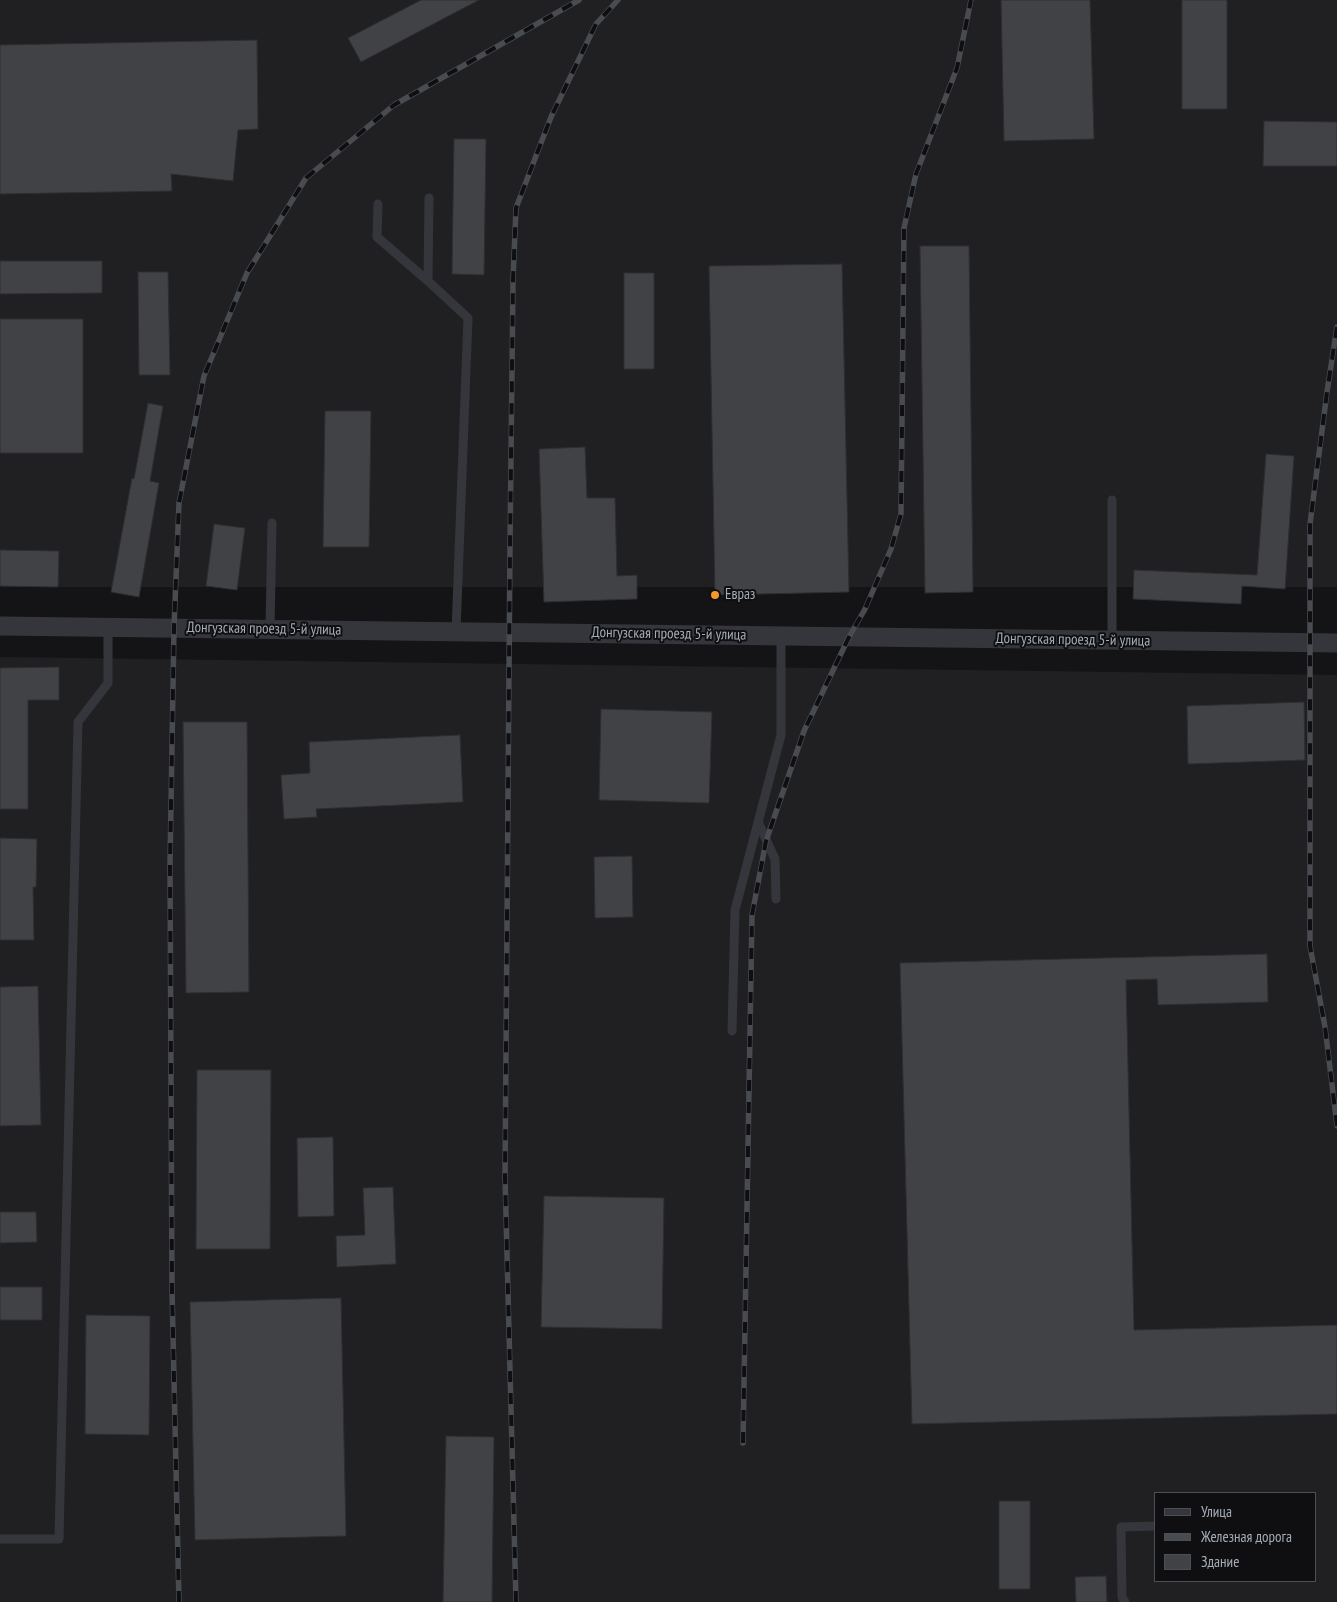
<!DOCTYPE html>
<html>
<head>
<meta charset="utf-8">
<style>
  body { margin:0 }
  #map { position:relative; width:1337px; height:1602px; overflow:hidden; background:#141416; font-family:"PT Sans Narrow",sans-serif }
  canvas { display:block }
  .legend { position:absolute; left:1154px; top:1492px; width:162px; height:90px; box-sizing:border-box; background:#0f0f11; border:1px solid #4b4e53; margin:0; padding:6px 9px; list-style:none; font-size:15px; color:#a5adb6 }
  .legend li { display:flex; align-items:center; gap:10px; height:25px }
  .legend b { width:25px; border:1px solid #4b4e53 }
</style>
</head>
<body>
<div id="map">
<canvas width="1337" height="1602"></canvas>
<ul class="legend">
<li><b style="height:6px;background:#35363b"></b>Улица</li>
<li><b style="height:6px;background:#484b50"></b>Железная дорога</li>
<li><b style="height:14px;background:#404246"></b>Здание</li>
</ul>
</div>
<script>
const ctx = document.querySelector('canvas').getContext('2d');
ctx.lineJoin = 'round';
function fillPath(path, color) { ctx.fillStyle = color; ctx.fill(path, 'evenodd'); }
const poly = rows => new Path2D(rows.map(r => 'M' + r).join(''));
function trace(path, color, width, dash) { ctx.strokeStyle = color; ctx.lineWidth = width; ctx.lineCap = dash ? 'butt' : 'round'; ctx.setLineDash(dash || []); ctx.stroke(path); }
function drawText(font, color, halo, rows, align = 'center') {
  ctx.font = font + ' "PT Sans Narrow",sans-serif'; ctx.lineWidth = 4; ctx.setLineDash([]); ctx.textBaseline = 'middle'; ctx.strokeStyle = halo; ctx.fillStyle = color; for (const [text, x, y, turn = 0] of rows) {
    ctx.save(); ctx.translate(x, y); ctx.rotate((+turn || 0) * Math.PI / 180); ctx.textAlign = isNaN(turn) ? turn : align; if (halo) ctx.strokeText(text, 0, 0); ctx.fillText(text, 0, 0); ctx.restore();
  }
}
fillPath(poly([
  [0,0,1337,0,1337,587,0,587],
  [0,657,1337,675,1337,1602,0,1602],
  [1156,1493,1316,1493,1316,1581,1156,1581]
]), '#202023');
const building = poly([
  [421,0,479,0,361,62,348,38,421,0],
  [1001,0,1090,0,1094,139,1004,141,1001,0],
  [1182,0,1227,0,1227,109,1182,109,1182,0],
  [257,40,258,129,238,130,233,181,171,174,172,191,0,194,0,45,257,40],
  [1264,121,1337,122,1337,166,1263,166,1264,121],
  [454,139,486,139,484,275,452,274,454,139],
  [920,246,969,246,973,592,925,593,920,246],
  [0,261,102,261,102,293,0,294,0,261],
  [842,264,849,592,715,595,709,266,842,264],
  [138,272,168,272,170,375,139,375,138,272],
  [624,273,654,273,654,369,624,369,624,273],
  [0,319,83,319,83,453,0,453,0,319],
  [148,403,163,406,150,481,159,483,139,597,111,592,132,478,134,479,148,403],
  [325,411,371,411,369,547,323,547,325,411],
  [585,447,587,498,615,498,617,576,637,575,637,599,544,602,539,449,585,447],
  [1266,454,1294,456,1285,589,1242,586,1241,604,1133,599,1134,570,1257,575,1266,454],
  [214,524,245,528,237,590,206,586,214,524],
  [0,550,59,551,58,587,0,586,0,550],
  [59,667,59,700,28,700,28,809,0,809,0,668,59,667],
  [1304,702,1305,760,1188,764,1187,706,1304,702],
  [601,709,712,712,709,803,599,800,601,709],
  [183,722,247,722,249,992,186,993,183,722],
  [460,735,463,802,316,809,317,817,284,819,281,775,310,773,309,742,460,735],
  [0,838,37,839,36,887,33,887,34,940,0,940,0,838],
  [632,856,633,917,595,918,594,857,632,856],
  [1267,954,1268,1002,1158,1005,1157,979,1126,980,1134,1330,1337,1325,1337,1414,912,1424,900,963,1267,954],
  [38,986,41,1125,0,1126,0,987,38,986],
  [197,1070,271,1070,270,1249,196,1249,197,1070],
  [333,1137,334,1216,298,1217,297,1138,333,1137],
  [393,1187,396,1264,337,1267,336,1236,365,1235,363,1188,393,1187],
  [544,1196,664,1198,662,1329,541,1327,544,1196],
  [0,1212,36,1212,37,1242,0,1243,0,1212],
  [0,1287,42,1287,42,1320,0,1320,0,1287],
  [341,1298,346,1536,195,1540,190,1302,341,1298],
  [86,1315,150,1316,149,1435,85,1434,86,1315],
  [446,1436,494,1437,492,1602,443,1602,446,1436],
  [999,1501,1030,1501,1030,1589,999,1589,999,1501],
  [1106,1576,1107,1602,1076,1602,1075,1577,1106,1576]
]);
fillPath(building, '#404246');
trace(building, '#2e2e32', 1);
trace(poly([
  [429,198,428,281,468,318,456,631],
  [378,204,377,237,428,281],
  [270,629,272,523],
  [1112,640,1112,500],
  [758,822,775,859,776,899],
  [732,1031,735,910,781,735,781,636],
  [0,1539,59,1539,78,722,108,683,108,627],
  [1125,1602,1122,1597,1121,1527,1156,1526]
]), '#35363b', 9);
trace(poly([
  [0,626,1337,643]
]), '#35363b', 19);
const rail = poly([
  [1337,327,1327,392,1310,524,1310,946,1325,1027,1337,1126],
  [743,1443,752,915,766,841,804,731,849,637,865,609,891,549,901,514,904,228,916,174,957,68,971,0],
  [179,1602,172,1290,170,864,174,628,179,503,204,376,247,273,306,178,394,105,579,0],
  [516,1602,505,1176,510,547,513,281,516,208,551,117,596,24,618,0]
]);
trace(rail, '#484b50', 5.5);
trace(rail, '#0f0f11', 4, [11]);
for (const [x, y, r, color] of [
  [715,595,5,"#f4992e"]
]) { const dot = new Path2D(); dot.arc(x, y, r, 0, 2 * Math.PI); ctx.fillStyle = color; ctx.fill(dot); trace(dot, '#0f0f11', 2); }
drawText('15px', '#a5adb6', '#0f0f11', [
  ["Евраз",725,595]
], 'left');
drawText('15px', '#a5adb6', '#0f0f11', [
  ["Донгузская проезд 5-й улица",264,629,1],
  ["Донгузская проезд 5-й улица",669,634,1],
  ["Донгузская проезд 5-й улица",1073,640,1]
]);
</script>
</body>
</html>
